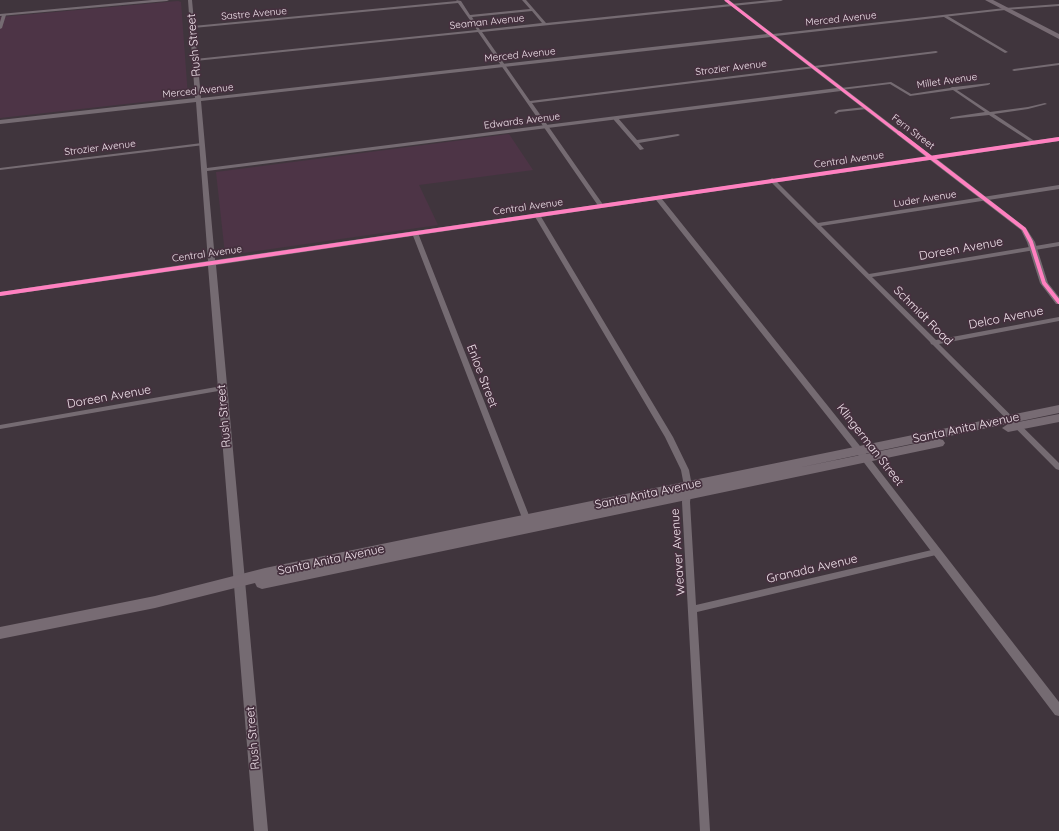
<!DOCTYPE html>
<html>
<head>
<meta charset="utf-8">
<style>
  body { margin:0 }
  canvas { display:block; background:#40353d }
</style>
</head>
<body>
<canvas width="1059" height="831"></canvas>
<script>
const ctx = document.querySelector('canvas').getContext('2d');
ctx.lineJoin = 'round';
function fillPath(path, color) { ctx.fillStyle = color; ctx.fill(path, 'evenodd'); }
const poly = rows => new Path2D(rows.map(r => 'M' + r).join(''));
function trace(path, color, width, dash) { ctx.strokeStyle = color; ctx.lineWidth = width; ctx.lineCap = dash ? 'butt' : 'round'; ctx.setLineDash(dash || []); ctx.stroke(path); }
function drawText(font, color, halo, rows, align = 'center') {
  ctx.font = font + ' Quicksand,sans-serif'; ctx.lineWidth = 3.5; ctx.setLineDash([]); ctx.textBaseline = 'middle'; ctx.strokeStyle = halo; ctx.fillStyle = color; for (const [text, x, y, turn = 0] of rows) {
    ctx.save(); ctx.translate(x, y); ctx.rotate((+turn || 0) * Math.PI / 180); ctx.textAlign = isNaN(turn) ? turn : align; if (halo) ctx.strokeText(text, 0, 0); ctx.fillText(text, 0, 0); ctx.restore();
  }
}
fillPath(poly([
  [178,1,181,2,188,97,0,118,0,17],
  [509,134,533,170,419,185,438,225,229,255,225,254,216,172]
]), '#4d3446');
fillPath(poly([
  [456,0,461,1,470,15,530,9,522,0,526,0,546,23,770,0,783,0,781,1,482,32,530,101,936,51,938,52,936,53,532,103,604,206,601,208,599,207,478,32,195,61,193,60,195,59,477,30,458,3,193,28,191,27,193,26,457,1,456,0],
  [532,11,542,23,480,30,472,17,532,11],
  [4,14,6,15,2,28,0,29,0,22,2,15,4,14],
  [944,15,946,15,1008,52,1005,53,944,17,944,15],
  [1059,63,1059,65,1014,71,1012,70,1014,69,1059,63],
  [891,82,911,94,950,88,952,87,954,87,990,83,990,84,988,85,957,90,990,112,1028,107,1045,103,1047,104,1028,109,994,114,1036,142,1036,143,1034,144,989,115,950,119,950,118,952,117,985,112,953,90,910,96,890,84,841,90,839,89,841,88,891,82],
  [865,107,867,108,867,109,839,112,836,114,834,113,838,110,865,107],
  [614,118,618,118,637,140,678,134,680,135,678,136,639,143,644,149,640,150,614,120,614,118],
  [202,143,204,144,204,145,0,170,0,168,202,143],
  [772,178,774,179,818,223,1059,185,1059,189,821,226,869,274,1059,242,1059,246,872,277,936,340,1059,317,1059,321,939,344,1059,463,1059,470,1056,469,933,345,931,344,930,342,770,181,769,180,772,178],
  [537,213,540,215,673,437,689,470,692,486,690,502,696,605,936,549,939,550,940,552,939,554,936,555,697,612,710,831,700,831,682,502,684,486,681,470,665,437,534,215,537,213],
  [415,231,418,233,532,523,531,525,528,526,525,525,524,523,412,233,415,231],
  [222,386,224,386,225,388,224,390,0,429,0,425,222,386]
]), '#756b72');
fillPath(poly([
  [152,0,169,0,167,1,0,16,0,14,152,0],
  [188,0,192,0,201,98,767,34,724,0,729,0,773,34,1005,8,1059,4,1059,6,1005,10,776,36,932,156,1059,137,1059,141,937,159,1026,228,1035,242,1048,283,1059,297,1059,304,1056,304,1040,283,1027,242,1021,230,930,160,662,199,868,456,1059,702,1059,716,1055,715,862,460,656,200,216,265,268,831,254,831,208,266,0,296,0,292,208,261,196,102,0,124,0,120,195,98,188,0],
  [771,37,837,88,207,168,201,101,771,37],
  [841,91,926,157,215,260,207,171,841,91]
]), '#756b72');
fillPath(poly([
  [985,0,993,0,1059,34,1059,39,985,0],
  [1059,405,1059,413,797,468,939,439,943,440,945,443,943,446,939,447,262,589,257,587,255,583,155,608,0,639,0,627,155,596,265,568,1059,405],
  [1059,414,1059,422,1008,432,1002,428,1008,424,1059,414]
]), '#776b73');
trace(poly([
  [726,0,900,134]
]), '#ff80c0', 3);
trace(poly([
  [899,133,1024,229,1031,242,1044,283,1059,302],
  [0,294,1059,139]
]), '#ff80c0', 4);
drawText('10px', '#f2e4ed', '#45303e', [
  ["Sastre Avenue",254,14,-5],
  ["Merced Avenue",841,19,-6],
  ["Seaman Avenue",487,22,-6],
  ["Merced Avenue",520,55,-6],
  ["Strozier Avenue",731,68,-7],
  ["Millet Avenue",947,81,-8],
  ["Merced Avenue",198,91,-6],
  ["Edwards Avenue",522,121,-7],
  ["Fern Street",913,132,37],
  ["Strozier Avenue",100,148,-7],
  ["Central Avenue",849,160,-8],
  ["Luder Avenue",925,199,-9],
  ["Central Avenue",528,207,-8],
  ["Central Avenue",207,254,-8]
]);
drawText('12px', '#f2e4ed', '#45303e', [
  ["Rush Street",194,45,-95],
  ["Doreen Avenue",961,249,-10],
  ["Schmidt Road",923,316,45],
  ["Delco Avenue",1006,318,-11],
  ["Enloe Street",482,376,69],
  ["Doreen Avenue",109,397,-10],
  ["Rush Street",224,416,-95],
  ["Santa Anita Avenue",966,428,-12],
  ["Klingerman Street",870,445,52],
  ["Santa Anita Avenue",648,494,-12],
  ["Weaver Avenue",678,552,-94],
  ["Santa Anita Avenue",331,560,-12],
  ["Granada Avenue",812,569,-13],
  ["Rush Street",253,738,-95]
]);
</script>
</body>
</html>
